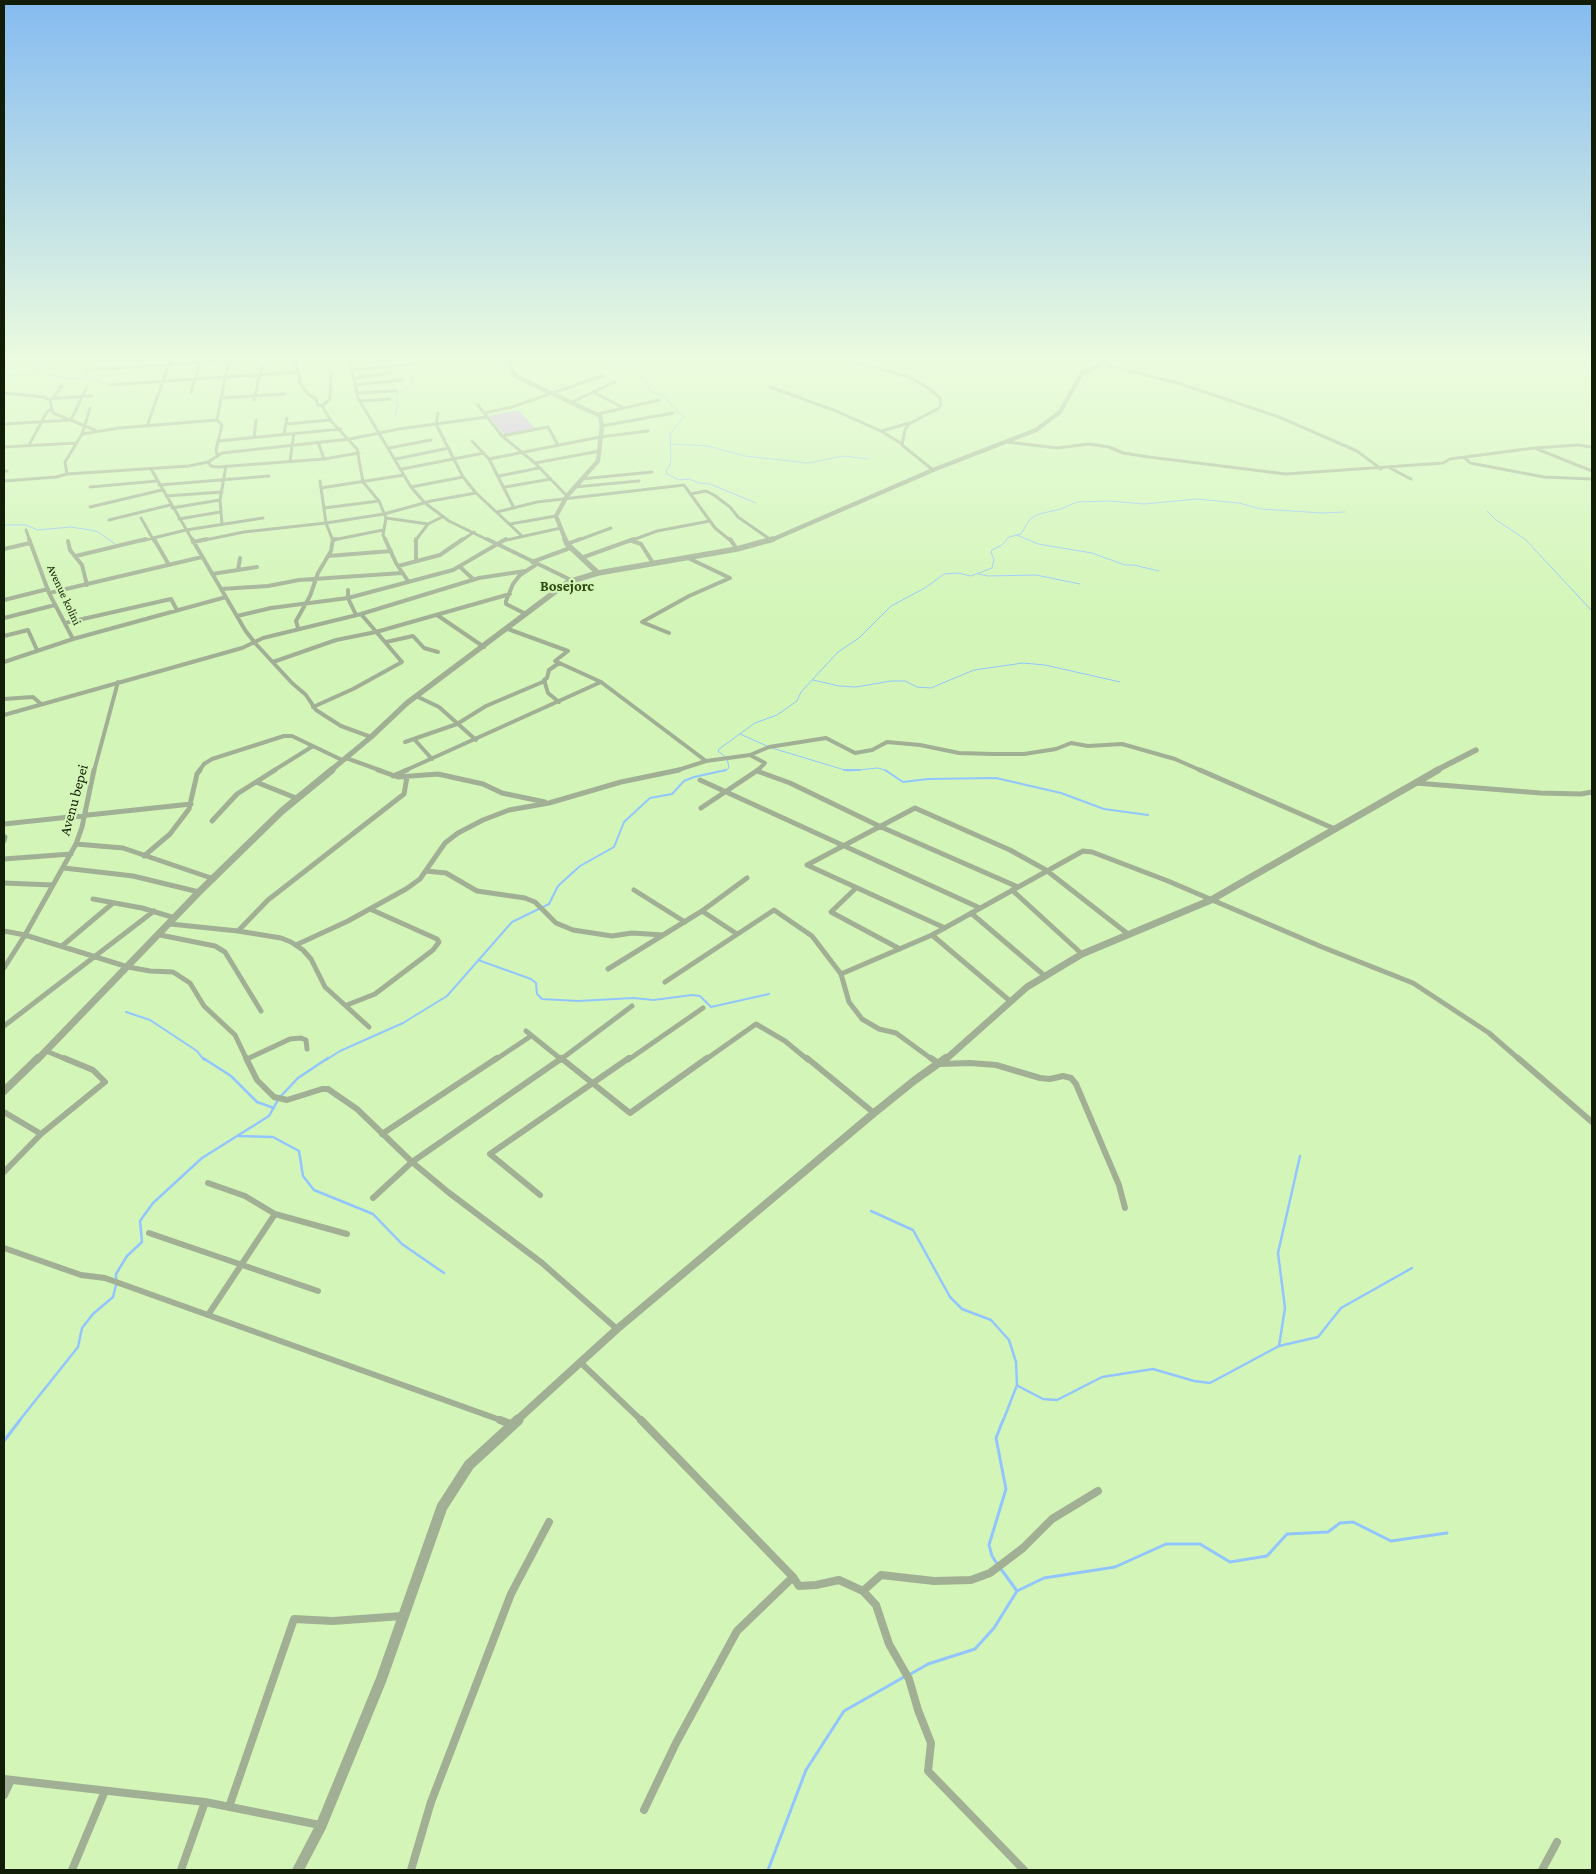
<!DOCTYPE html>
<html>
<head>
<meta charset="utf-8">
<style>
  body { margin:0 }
  #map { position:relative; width:1596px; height:1874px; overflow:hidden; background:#d3f6b8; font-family:"Crimson Pro",serif }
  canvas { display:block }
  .frame { position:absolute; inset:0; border:5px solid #111d06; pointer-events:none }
</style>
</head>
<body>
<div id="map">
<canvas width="1596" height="1874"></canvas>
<div class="frame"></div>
</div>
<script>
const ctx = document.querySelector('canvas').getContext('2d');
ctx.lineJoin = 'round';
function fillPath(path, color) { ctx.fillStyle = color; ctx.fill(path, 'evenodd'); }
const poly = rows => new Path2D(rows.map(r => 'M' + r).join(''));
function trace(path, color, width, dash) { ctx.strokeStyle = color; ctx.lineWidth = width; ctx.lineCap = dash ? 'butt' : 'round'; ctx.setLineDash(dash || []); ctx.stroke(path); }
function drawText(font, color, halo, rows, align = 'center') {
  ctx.font = font + ' "Crimson Pro",serif'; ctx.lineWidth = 4.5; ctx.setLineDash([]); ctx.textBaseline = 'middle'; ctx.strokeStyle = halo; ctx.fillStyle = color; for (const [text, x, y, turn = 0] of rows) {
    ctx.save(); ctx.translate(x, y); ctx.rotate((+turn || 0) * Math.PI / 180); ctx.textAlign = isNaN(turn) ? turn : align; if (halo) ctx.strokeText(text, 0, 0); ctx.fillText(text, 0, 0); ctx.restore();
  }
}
fillPath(poly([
  [518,410,536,429,505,435,489,416]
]), '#d9aff5');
trace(poly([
  [558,356,590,363,621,363,638,372,646,382,649,390,663,396,684,417,670,434,671,457,670,465,666,470,667,474,679,480,689,479,699,483,710,484,756,503],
  [4,369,8,370,5,372,7,375,20,376,37,373,49,361,62,356],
  [38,373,73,379,91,377,104,383],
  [395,417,398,404,395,402,398,398,396,395,410,385,421,366,430,356],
  [670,444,708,446,745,456,808,463,843,456,868,459],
  [1487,511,1496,520,1525,539,1592,611],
  [4,525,26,525,38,530,70,527,91,530,98,532,115,544],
  [1017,535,1038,544,1092,553,1125,565,1134,565,1159,571],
  [979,574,988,576,1036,575,1080,584],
  [813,680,839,686,856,687,891,681,905,681,917,687,931,688,974,670,1023,663,1045,665,1120,682],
  [740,734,767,746],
  [772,748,848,771,878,768,887,771],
  [724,771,729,768,727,758,718,751,719,749,755,723,777,715,797,701,801,692,838,652,859,638,891,606,925,588,944,574,958,573,971,576,992,568,994,559,991,553,992,550,1002,545,1009,537,1021,534,1030,519,1039,514,1061,509,1077,502,1110,501,1144,504,1197,499,1239,503,1261,509,1322,513,1345,512]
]), '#92c5fe', 1);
trace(poly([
  [844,770,860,770],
  [885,770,903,782,928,779,996,778,1061,793,1104,809,1148,815],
  [478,960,531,979,536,983,537,994,542,999,578,1001,633,998,654,1000,692,995,700,996,711,1007,769,994],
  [126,1012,150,1020,197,1051,204,1060],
  [326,1060,340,1051,403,1023,447,996,512,922,549,904,558,886,580,866,614,847,624,822,650,798,672,794,684,781,694,777,726,770]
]), '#92c5fe', 2);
trace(poly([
  [203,1058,231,1076,257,1102,274,1108],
  [281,1096,298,1078,328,1058],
  [239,1136,273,1137,299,1151,303,1176,314,1190,373,1214,402,1244,444,1273],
  [871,1211,913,1230,950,1297,962,1309,991,1320,1009,1340,1016,1362,1017,1385,1003,1421],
  [116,1280,116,1274,127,1256,142,1242,140,1221,153,1203,202,1158,269,1116,278,1100],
  [1279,1346,1285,1308,1278,1253,1300,1156],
  [1018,1386,1043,1399,1057,1400,1102,1377,1153,1369,1194,1381,1210,1383,1279,1346,1318,1337,1341,1308,1412,1268],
  [19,1421,78,1347,82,1328,93,1314,113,1297,116,1285]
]), '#92c5fe', 2.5);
trace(poly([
  [4,1441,20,1420],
  [998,1565,992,1556,989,1545,1006,1489,996,1438,1003,1420],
  [1001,1569,1017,1591],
  [909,1675,928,1664,975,1649,994,1628,1017,1591,1044,1578,1115,1567,1166,1544,1200,1544,1230,1562,1267,1556,1287,1534,1328,1532,1340,1523,1353,1522,1391,1541,1447,1533],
  [768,1870,806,1770,844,1711,904,1677]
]), '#92c5fe', 3);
trace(poly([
  [294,356,300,379,299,382,308,394,316,399,318,405,322,406],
  [337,356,350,362,358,398,411,487,425,503,449,521,490,541],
  [375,356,372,358,379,367],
  [413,356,416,360],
  [836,356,909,377,927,387,940,398,941,405,939,408,909,424,905,430,902,445,933,470],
  [92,361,170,356],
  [1103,364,1181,384,1279,417,1357,451,1381,469],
  [86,370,299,356],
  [352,370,416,364],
  [331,374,330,399,322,406,332,422,357,449,363,482,379,501,386,518,383,535,386,541],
  [353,378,392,373],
  [109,385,298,372],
  [355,385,402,380],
  [770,387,836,411,881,431,902,444],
  [191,392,200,363],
  [593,392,624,408],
  [4,393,44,397,50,400,53,413,95,430],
  [357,393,396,391],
  [53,398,62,386],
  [221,398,285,394],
  [46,399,92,396],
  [254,400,262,366],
  [360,401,390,399],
  [572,402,615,382],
  [478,405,502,436,535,463,567,496],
  [438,413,436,424,463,477,476,493,521,535],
  [484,413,512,407,602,376],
  [598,414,659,400],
  [4,424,71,420,86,389],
  [286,424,330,420],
  [147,426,172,356],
  [602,426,673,413],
  [882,431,909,423],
  [82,434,119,428,217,420],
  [284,434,287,418],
  [502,436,548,427,558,445],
  [254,437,256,420],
  [218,441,341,429],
  [472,441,489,459,514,508],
  [318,442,324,459],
  [1007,442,1057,448,1089,444,1109,447,1123,453,1149,457,1286,474,1443,463,1450,459,1534,448,1578,445,1592,447],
  [29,445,47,412,51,409],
  [4,447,77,443],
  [389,448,431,440],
  [1537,449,1592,471],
  [217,454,216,450,222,425,217,420,225,377,232,356],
  [1465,458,1470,463,1544,477,1592,479],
  [396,459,449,448],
  [489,459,600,437,648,431],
  [290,461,294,433],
  [208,462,211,466,218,467,324,459,359,453],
  [535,463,600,451],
  [1390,468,1411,479],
  [151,469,193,541],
  [402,469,484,453],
  [4,471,7,471],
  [67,474,65,462,82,434,90,408],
  [499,476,539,468],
  [581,479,652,472],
  [4,481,56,477,67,474,189,466,208,462,222,453,350,439,399,429,487,417],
  [320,481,326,523,333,541],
  [159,485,269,476],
  [90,487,157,481],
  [411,487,463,477],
  [505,487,551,479],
  [574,487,639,481],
  [321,488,404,475],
  [690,494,706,491,714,495,730,507,738,517,771,540],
  [166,496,222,492],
  [90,507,162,490],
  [172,508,220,500],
  [324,508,379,501],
  [497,512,537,502,684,485,715,528,731,541],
  [141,518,154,541],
  [386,518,428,524],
  [179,519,220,512],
  [109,520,170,505],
  [222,524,220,500,226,466],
  [510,524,556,516],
  [26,530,30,541],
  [333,540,383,530],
  [141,541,186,530,263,518],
  [200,541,244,532,326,523,384,514,431,501,476,493],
  [415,541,428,524,442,517],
  [461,541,474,532],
  [502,541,561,528],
  [576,541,611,528],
  [630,541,657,531,710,521]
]), '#a1af95', 3);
trace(poly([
  [29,539,49,593,73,639],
  [154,539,169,565],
  [192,539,245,630,255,643,292,683,306,695,316,710,341,726,371,737],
  [385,539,396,563,408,581],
  [487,539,571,580],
  [730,539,737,549],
  [333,540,336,539],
  [68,541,70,550,82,565,87,585],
  [632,541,641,544,653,563],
  [193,542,207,539],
  [567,544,580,539],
  [4,549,30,543],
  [76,556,146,539],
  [328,556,391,551],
  [581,558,634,539],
  [688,558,730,578],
  [416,561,416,539],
  [532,562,570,548],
  [398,566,440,555,463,539],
  [460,567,473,579],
  [238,570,240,558],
  [212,574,257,567],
  [221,589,268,586,299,580,402,573],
  [348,590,348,598,356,615],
  [49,593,202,557],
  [4,600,48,589],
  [526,614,506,604,506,601,513,584,520,575,537,564],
  [437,615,484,647],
  [237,616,271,608,348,598,453,570,506,539],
  [4,618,55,605],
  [65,623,171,599,177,610],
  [298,628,296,621,310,596,318,573,331,551,333,539],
  [508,629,568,651,555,661,601,682,706,761],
  [669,633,642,622,689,596,730,578],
  [4,636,28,630,37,650],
  [386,642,413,636,424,648,438,652],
  [4,662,73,639,226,597],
  [273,662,336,640,376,632,510,594],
  [559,663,549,670,547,678,544,680,548,693,559,702],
  [416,696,439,707,476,740],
  [4,699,33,697,41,704],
  [313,707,353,689,402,662,361,614],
  [4,715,242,648,263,638,361,614,479,578,525,571],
  [414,739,432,759],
  [405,742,457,724,486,706,545,681],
  [750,755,765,763,757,771],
  [346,758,382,771],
  [94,771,118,682],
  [199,771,204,764,212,759,284,736,292,736,342,760],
  [273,771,313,746],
  [404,771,601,682],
  [675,771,706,761,750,755,769,747,826,738,855,753,872,750,887,742,920,745,959,753,992,754,1024,754,1056,749,1071,743,1088,746,1122,744,1175,759,1202,771]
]), '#a1af95', 4);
trace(poly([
  [378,770,398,777,438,774,483,784,502,793,545,802],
  [1200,770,1335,829],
  [757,771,790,783,879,826,1018,887],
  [393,776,407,770],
  [700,780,980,908],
  [256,782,296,798],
  [1416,783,1540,793,1581,794,1592,792],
  [701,808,758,770],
  [212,821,237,794,275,770],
  [4,824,191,804],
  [4,841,5,837],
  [76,844,123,848,214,879],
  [144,856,170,834,189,809,197,774,200,770],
  [4,859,71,854],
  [807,865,915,808,1010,850,1046,870,1128,934],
  [807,865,945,928],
  [64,868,133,876,199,892],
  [426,871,446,873,477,891,525,898,535,902,556,923,573,930,612,936,632,933,663,935],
  [4,883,53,885],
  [856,888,831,912,900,949],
  [634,890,685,922],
  [1012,890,1082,954],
  [93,899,142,908,175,918],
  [702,911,737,934],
  [971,913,1045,976],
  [170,924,238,931,281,938,291,942,303,950,311,959,325,987,369,1027],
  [4,931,25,935,128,967,150,971,173,972,190,983,204,1006,235,1035,247,1060],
  [238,931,268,900,404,794,407,777],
  [160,935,215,946,225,952,261,1011],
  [932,935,1010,1001],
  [296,945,348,921,406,889,420,879,445,843,458,833,483,820,509,810,549,803,621,782,679,770],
  [62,946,113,903],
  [4,968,25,935,76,844,82,827,94,770],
  [608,969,702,911,747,878],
  [841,974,932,935,1083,851,1092,852,1168,881,1322,947,1413,983,1489,1033,1520,1060],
  [665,982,774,910,812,936,841,974,849,1002,862,1019,879,1029,896,1033,933,1060],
  [347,1005,375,994,433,950,439,942,437,939,370,909],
  [4,1026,154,911],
  [526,1031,562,1060],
  [46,1051,68,1060],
  [247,1059,290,1039,301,1038,306,1040,307,1049],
  [495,1060,531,1036],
  [560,1060,632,1006],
  [628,1060,703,1008],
  [705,1060,756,1024,785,1041,808,1060]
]), '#a1af95', 5);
trace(poly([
  [246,1058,257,1080,274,1097,287,1100,322,1089,328,1089,357,1109,412,1162,448,1192,542,1263,617,1329],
  [561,1058,630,1113,707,1058],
  [807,1058,874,1113],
  [931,1058,940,1064,970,1063,996,1065,1040,1078,1050,1079,1063,1076,1071,1078,1076,1084,1119,1185,1125,1208],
  [1518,1058,1592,1122],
  [4,1112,41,1134],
  [382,1134,497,1058],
  [4,1172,41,1134,105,1082,93,1070,64,1058],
  [208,1183,245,1196,275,1214,347,1234],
  [540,1195,490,1154,629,1058],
  [373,1198,412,1162,562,1058],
  [149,1233,318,1291],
  [4,1248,81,1275,105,1278,503,1421],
  [208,1315,275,1214],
  [580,1362,642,1421]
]), '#a1af95', 6);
trace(poly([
  [500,1420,513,1425],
  [641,1420,793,1577,737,1631,676,1743,644,1810],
  [793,1577,799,1586,816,1585,839,1580,863,1591,881,1575,934,1581,971,1580,990,1573,1023,1548,1052,1519,1098,1491],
  [863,1591,876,1605,889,1644,909,1679,918,1710,931,1743,928,1771,1024,1870],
  [4,1779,205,1802,320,1825],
  [4,1795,11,1780],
  [229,1807,294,1619,333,1621,402,1616],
  [72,1870,105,1791],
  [181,1870,205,1802],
  [411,1870,431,1802,511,1594,549,1522],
  [1542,1870,1557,1842]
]), '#a1af95', 8);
trace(poly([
  [508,356,511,370,515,376,600,416,602,426,598,461,567,496,556,516,566,541],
  [769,541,933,470,1036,430,1060,412,1082,373,1103,364,1109,356]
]), '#a1af95', 4.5);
trace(poly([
  [565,539,567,544,598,573],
  [330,771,371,737,407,703,568,582,598,573,737,549,773,539],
  [1435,771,1476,750]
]), '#a1af95', 5.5);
trace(poly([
  [37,1060,199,892,282,811,332,770],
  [945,1060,1027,987,1082,954,1211,900,1438,770]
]), '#a1af95', 7);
trace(poly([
  [4,1091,38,1058],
  [516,1421,617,1329,874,1113,915,1080,946,1058]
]), '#a1af95', 8);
trace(poly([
  [298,1870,321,1826,381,1680,442,1507,469,1465,518,1420]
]), '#a1af95', 11);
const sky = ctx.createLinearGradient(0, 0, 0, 618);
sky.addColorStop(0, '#85bbf1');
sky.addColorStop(0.58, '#ebfbdf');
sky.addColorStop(1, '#ebfbdf00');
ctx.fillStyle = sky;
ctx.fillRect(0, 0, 1596, 618);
drawText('12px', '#111d06', '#d3f6b8', [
  ["Avenue kolini",64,595,65]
]);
drawText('bold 15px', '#2e4910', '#d3f6b8', [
  ["Bosejorc",567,586]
]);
drawText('15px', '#111d06', '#d3f6b8', [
  ["Avenu bepei",74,800,-75]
]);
</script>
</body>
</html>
